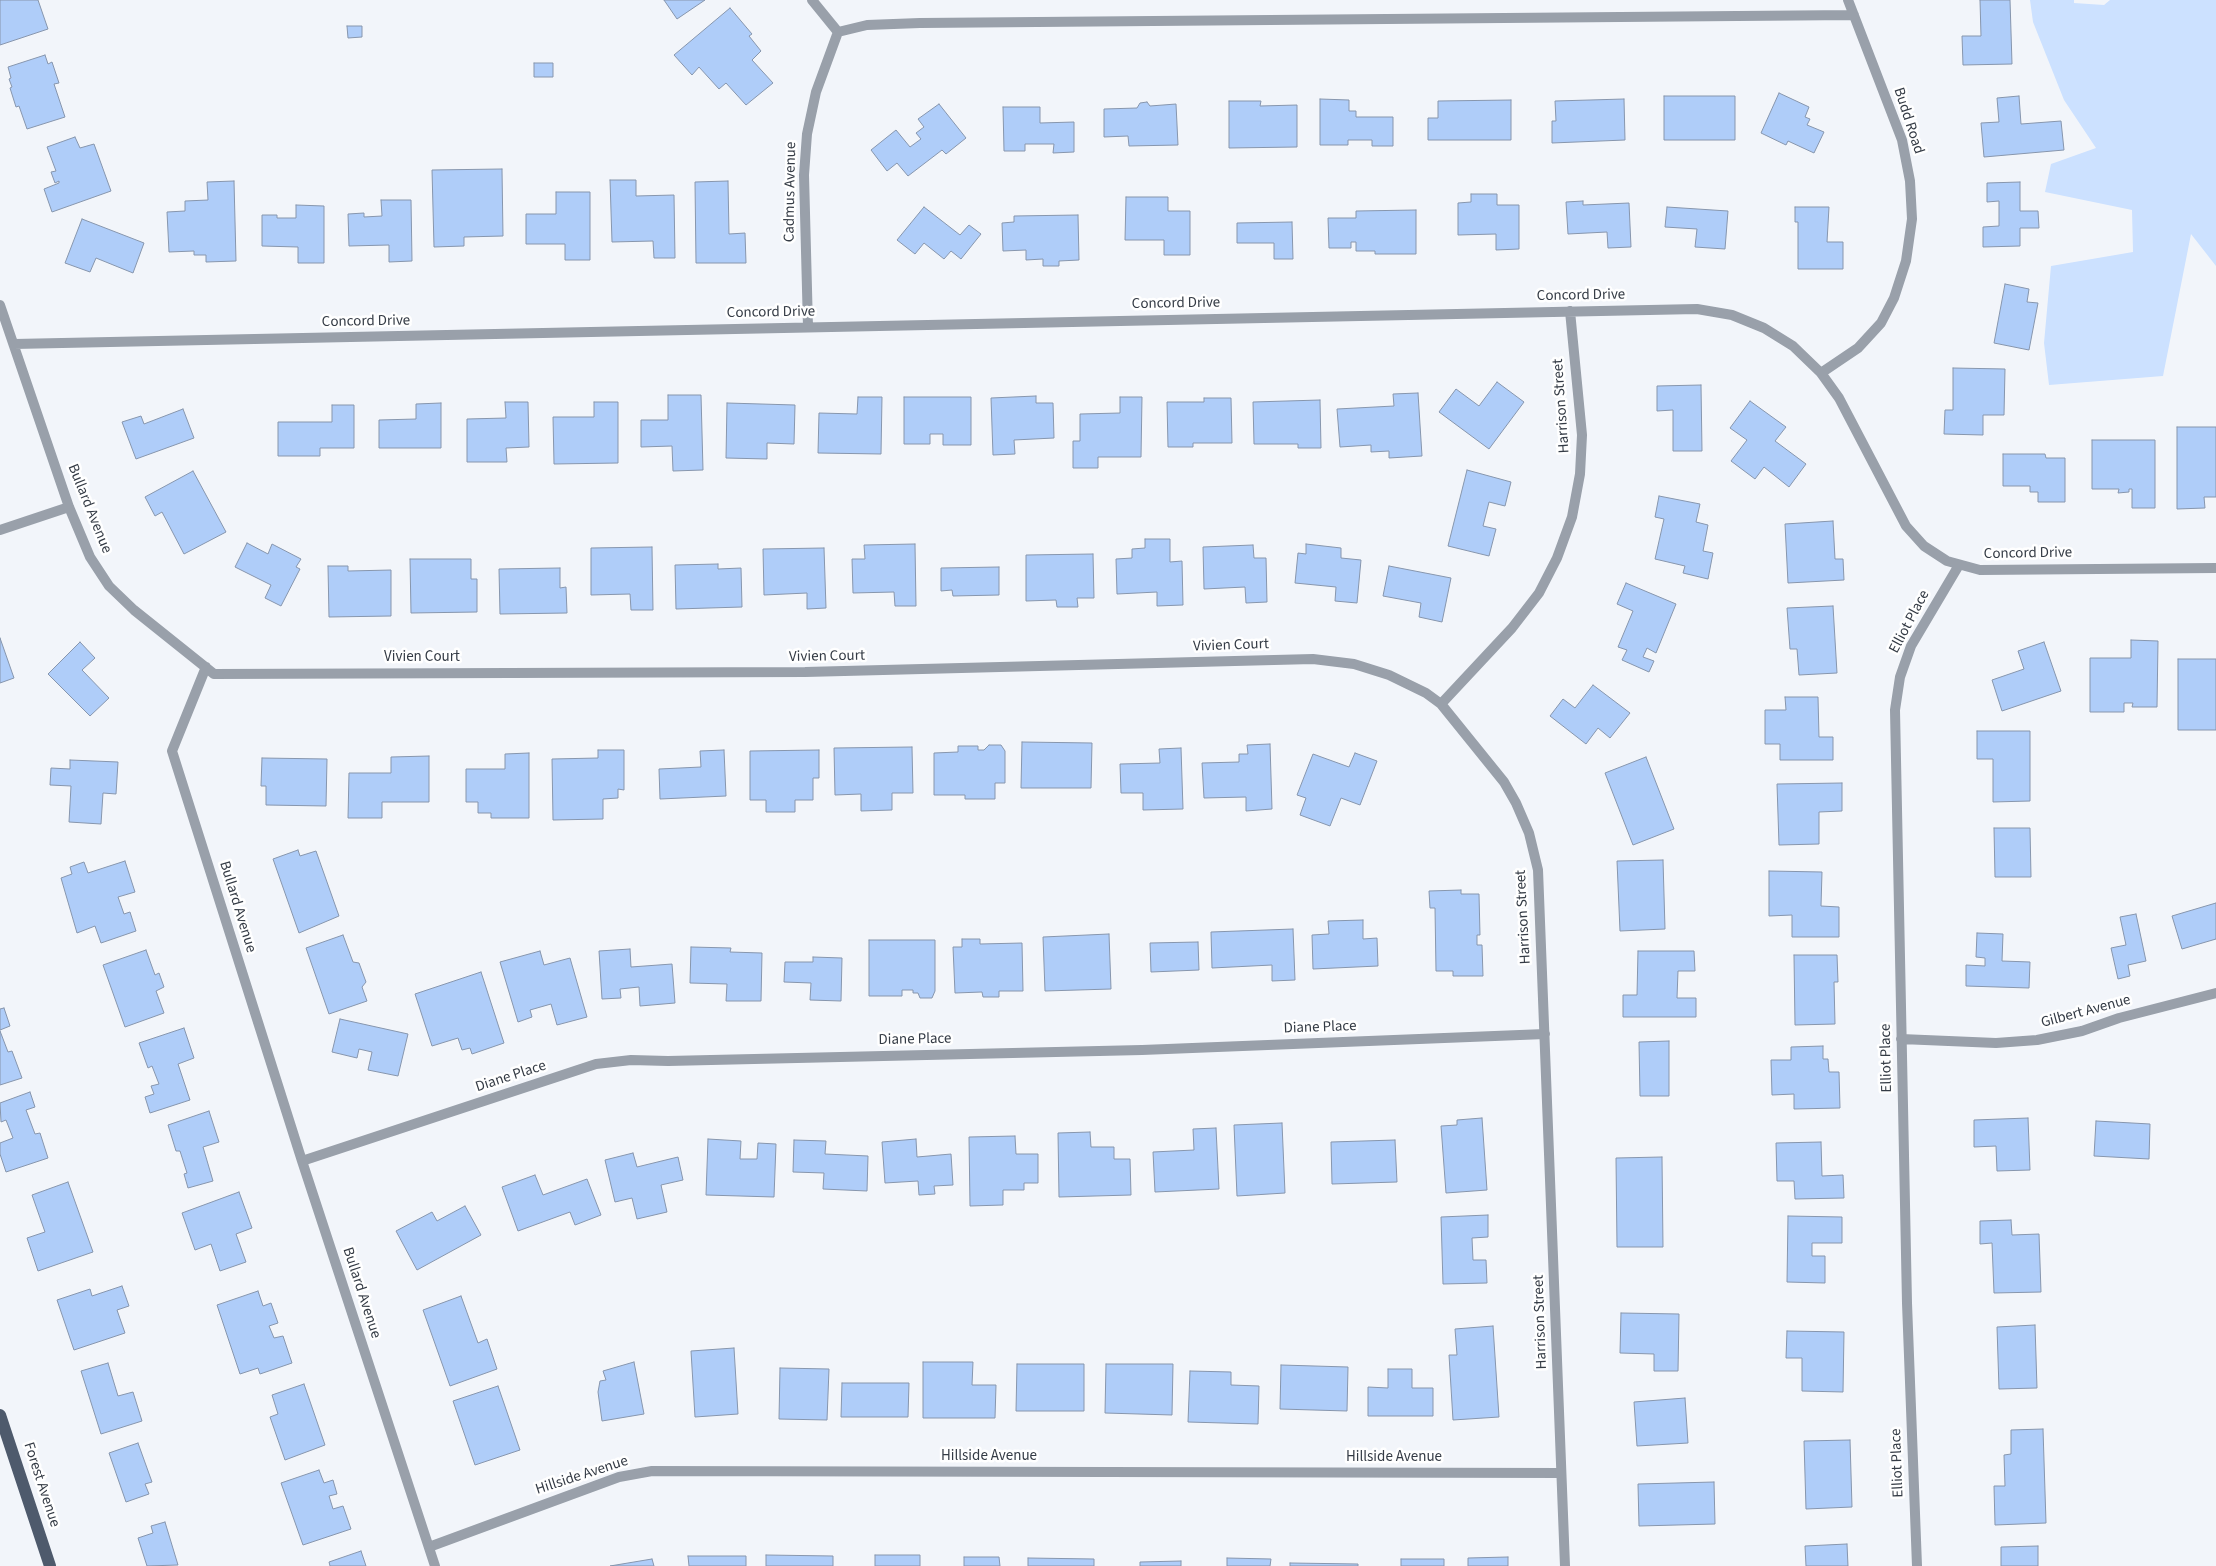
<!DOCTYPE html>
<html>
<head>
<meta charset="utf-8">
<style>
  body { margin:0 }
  canvas { display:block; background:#f2f5fa }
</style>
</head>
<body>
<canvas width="2216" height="1566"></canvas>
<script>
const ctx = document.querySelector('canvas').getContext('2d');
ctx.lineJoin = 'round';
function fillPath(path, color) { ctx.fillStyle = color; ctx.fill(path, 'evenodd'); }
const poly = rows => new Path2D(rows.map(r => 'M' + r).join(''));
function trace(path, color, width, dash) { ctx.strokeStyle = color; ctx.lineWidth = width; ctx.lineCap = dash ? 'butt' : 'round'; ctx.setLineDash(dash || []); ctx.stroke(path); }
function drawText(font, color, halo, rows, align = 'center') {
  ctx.font = font + ' "Source Sans 3",sans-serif'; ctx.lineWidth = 5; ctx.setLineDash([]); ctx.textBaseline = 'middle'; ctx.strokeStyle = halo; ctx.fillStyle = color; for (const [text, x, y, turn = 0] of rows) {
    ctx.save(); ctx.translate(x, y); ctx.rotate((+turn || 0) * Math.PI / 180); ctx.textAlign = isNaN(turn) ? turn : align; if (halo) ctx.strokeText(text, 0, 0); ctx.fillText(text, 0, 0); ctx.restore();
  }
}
fillPath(poly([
  [2030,0,2074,0,2074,3,2104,5,2110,0,2216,0,2216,266,2191,234,2163,376,2049,385,2044,343,2051,266,2133,252,2132,210,2045,192,2051,164,2096,148,2064,100,2033,22]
]), '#cce1ff');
const building = poly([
  [0,0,38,0,48,29,0,45,0,0],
  [664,0,705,0,677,19,664,0],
  [1980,0,2010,0,2012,64,1963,65,1962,36,1981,36,1980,0],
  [730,8,752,34,749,36,761,51,752,60,773,83,746,105,726,83,719,89,699,67,692,75,674,55,730,8],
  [347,26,362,26,362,37,348,38,347,26],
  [45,55,48,64,52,62,59,83,54,84,65,117,27,129,19,106,16,107,10,88,12,87,9,79,11,78,8,67,45,55],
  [534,63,553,63,553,77,534,77,534,63],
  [1779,93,1809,107,1805,117,1810,119,1807,125,1824,132,1814,153,1788,141,1786,145,1761,133,1779,93],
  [1664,96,1735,96,1735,140,1664,140,1664,96],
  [2019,96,2021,124,2061,121,2064,150,1984,157,1981,123,1999,122,1997,98,2019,96],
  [1320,99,1349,100,1349,111,1356,111,1356,117,1393,117,1393,146,1372,146,1372,140,1348,140,1348,145,1320,145,1320,99],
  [1624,99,1625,140,1552,143,1552,121,1556,121,1555,101,1624,99],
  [1511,100,1511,140,1428,140,1428,118,1438,118,1438,101,1511,100],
  [1229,101,1261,101,1260,106,1297,105,1297,147,1229,148,1229,101],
  [1147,102,1150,106,1176,104,1178,145,1129,146,1128,136,1104,137,1104,109,1137,108,1140,103,1147,102],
  [939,104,966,138,946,154,942,150,908,176,897,163,887,171,871,150,896,130,910,147,921,139,916,133,924,127,918,119,939,104],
  [1003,107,1040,107,1040,123,1074,122,1074,152,1053,153,1054,144,1025,144,1025,151,1004,151,1003,107],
  [75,137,80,148,94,144,111,191,52,212,44,189,59,183,59,181,55,183,51,172,56,171,47,147,75,137],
  [502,169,503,236,464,237,464,246,434,247,432,170,502,169],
  [610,180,636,180,636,196,674,195,675,258,654,258,653,241,612,242,610,180],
  [234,181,236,261,206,262,206,255,194,255,194,251,169,252,167,212,185,211,185,201,208,200,207,182,234,181],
  [728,181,729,234,745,233,746,263,696,263,695,182,728,181],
  [2020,182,2020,211,2038,211,2039,228,2020,228,2020,246,1983,247,1983,227,1999,226,1999,201,1987,202,1987,183,2020,182],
  [556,192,590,192,590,260,565,260,565,244,526,244,526,214,556,214,556,192],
  [1471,194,1497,194,1497,205,1519,205,1519,249,1496,250,1496,234,1458,235,1458,203,1471,202,1471,194],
  [1126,197,1168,197,1168,211,1190,211,1190,255,1164,255,1164,240,1125,240,1126,197],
  [381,200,411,200,412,261,389,262,389,245,349,246,348,214,364,213,364,217,382,216,381,200],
  [1583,201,1583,205,1629,203,1631,247,1608,248,1607,232,1568,234,1566,202,1583,201],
  [296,205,324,206,324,263,298,263,298,247,262,246,262,215,277,215,277,218,296,218,296,205],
  [924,207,960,235,969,225,981,234,961,259,951,251,944,259,924,243,915,254,897,240,924,207],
  [1667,207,1728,211,1725,249,1695,247,1697,229,1665,227,1667,207],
  [1795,207,1829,207,1827,242,1843,242,1843,269,1798,269,1798,222,1795,222,1795,207],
  [1416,210,1416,254,1375,254,1375,251,1356,251,1356,242,1351,242,1351,248,1329,248,1328,218,1356,218,1356,211,1416,210],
  [1078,215,1079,260,1059,261,1059,266,1043,266,1043,259,1026,260,1026,250,1003,251,1002,223,1014,222,1014,216,1078,215],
  [82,219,144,243,133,273,96,258,90,272,65,263,82,219],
  [1292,222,1293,259,1274,259,1274,243,1237,243,1237,223,1292,222],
  [2005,284,2029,289,2027,302,2038,303,2029,350,1994,343,2005,284],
  [1953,368,2005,369,2004,415,1983,415,1983,435,1944,434,1945,410,1953,410,1953,368],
  [1497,382,1524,402,1489,449,1439,412,1456,389,1479,406,1497,382],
  [1701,385,1702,451,1673,451,1673,410,1657,411,1657,386,1701,385],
  [1418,393,1422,456,1389,458,1389,451,1371,452,1371,445,1340,447,1337,409,1394,406,1393,394,1418,393],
  [668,395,701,395,703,470,673,471,672,446,641,447,641,420,668,420,668,395],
  [1036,396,1036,403,1053,403,1054,438,1014,440,1015,454,993,455,991,398,1036,396],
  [858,397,882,397,881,454,818,453,819,413,857,414,858,397],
  [904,397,971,397,971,445,943,445,943,434,930,434,930,444,904,444,904,397],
  [1120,397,1142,397,1141,457,1098,457,1098,468,1073,468,1073,441,1080,441,1080,414,1120,413,1120,397],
  [1204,398,1231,398,1232,443,1193,443,1193,447,1168,447,1167,402,1204,402,1204,398],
  [1320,400,1321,448,1298,448,1298,444,1254,444,1253,402,1320,400],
  [1750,401,1786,427,1775,441,1806,464,1789,487,1764,467,1755,479,1731,461,1747,440,1730,428,1750,401],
  [505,402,528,402,529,447,506,448,507,462,467,462,467,419,506,418,505,402],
  [594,402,618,402,618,463,554,464,553,417,594,417,594,402],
  [441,403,441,448,379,448,379,420,416,419,416,404,441,403],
  [727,403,795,405,794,444,767,443,767,459,726,458,727,403],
  [332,405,354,405,354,448,320,448,320,456,278,456,278,422,332,422,332,405],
  [183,409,194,438,136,459,122,422,141,416,144,424,183,409],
  [2177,427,2216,427,2216,497,2204,497,2205,508,2177,509,2177,427],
  [2092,440,2155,440,2155,508,2132,508,2132,489,2129,489,2129,492,2118,493,2119,489,2092,489,2092,440],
  [2003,454,2045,454,2046,458,2065,458,2065,502,2038,502,2038,492,2030,492,2030,486,2003,486,2003,454],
  [1467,470,1511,482,1505,506,1489,502,1483,526,1496,529,1489,556,1448,546,1467,470],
  [193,471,226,532,184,554,162,512,155,516,145,497,193,471],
  [1659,496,1700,504,1696,522,1708,525,1703,551,1713,553,1708,579,1683,573,1685,566,1655,559,1664,519,1655,517,1659,496],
  [1833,521,1835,559,1843,559,1844,580,1788,583,1785,524,1833,521],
  [1145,539,1170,539,1170,562,1182,561,1183,605,1157,606,1157,592,1117,594,1116,559,1132,558,1132,549,1145,548,1145,539],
  [247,543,268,554,272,544,301,559,296,567,300,569,281,606,265,598,271,585,235,567,247,543],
  [915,544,916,606,895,606,894,592,853,593,852,559,865,559,864,545,915,544],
  [1306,544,1341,548,1341,558,1361,560,1357,603,1335,601,1336,587,1295,583,1298,553,1306,554,1306,544],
  [1253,545,1254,558,1266,558,1267,602,1246,603,1245,587,1204,589,1203,547,1253,545],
  [652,547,653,610,631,610,630,594,591,595,591,548,652,547],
  [824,548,826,608,807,609,807,593,764,595,763,549,824,548],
  [1093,554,1094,598,1077,598,1078,607,1057,607,1056,600,1026,601,1026,555,1093,554],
  [410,559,471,559,471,579,477,579,477,612,411,613,410,559],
  [718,564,718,569,741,568,742,607,676,609,675,565,718,564],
  [328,566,348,566,348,571,391,570,391,616,329,617,328,566],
  [1389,566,1451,578,1442,622,1419,617,1421,603,1383,596,1389,566],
  [999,567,999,595,953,596,952,590,941,591,941,568,999,567],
  [560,568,560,588,566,587,567,613,500,614,499,569,560,568],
  [1626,583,1676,604,1656,653,1647,648,1643,657,1654,661,1649,672,1622,660,1627,650,1618,647,1633,611,1617,604,1626,583],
  [1833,606,1837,673,1799,675,1797,649,1790,649,1787,608,1833,606],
  [0,638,14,678,0,683,0,638],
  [2131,640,2158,641,2157,707,2132,707,2133,703,2124,703,2124,712,2090,712,2090,658,2131,658,2131,640],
  [80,642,95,658,82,670,109,698,90,716,48,674,80,642],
  [2044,642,2061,691,2002,711,1992,680,2024,669,2018,651,2044,642],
  [2178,659,2216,659,2216,730,2178,730,2178,659],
  [1593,685,1630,713,1610,738,1598,728,1586,744,1550,716,1563,699,1575,708,1593,685],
  [1785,697,1818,697,1819,737,1833,737,1833,760,1780,760,1780,744,1765,744,1765,710,1786,710,1785,697],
  [1977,731,2030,731,2030,801,1993,802,1993,759,1977,759,1977,731],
  [1022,742,1092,743,1091,788,1021,788,1022,742],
  [1270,744,1272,809,1246,811,1246,797,1204,798,1202,763,1239,762,1239,754,1248,754,1247,745,1270,744],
  [989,745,1001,745,1005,751,1005,783,995,783,995,799,965,799,965,795,934,795,934,753,958,752,958,746,978,746,978,750,984,750,989,745],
  [912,747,913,793,892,793,892,810,861,811,861,794,835,795,834,748,912,747],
  [1181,748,1183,809,1143,810,1143,793,1121,793,1120,764,1160,763,1159,749,1181,748],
  [598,750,624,750,624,790,618,789,618,798,603,799,603,819,553,820,552,759,598,758,598,750],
  [724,750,726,796,660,799,659,769,701,767,700,751,724,750],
  [819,750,819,778,813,778,813,800,795,800,795,812,766,812,766,800,750,800,750,751,819,750],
  [529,753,529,818,491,818,491,813,478,813,478,802,466,802,466,769,505,769,505,754,529,753],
  [1355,753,1377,761,1360,805,1341,798,1330,826,1300,815,1306,798,1297,795,1313,754,1349,767,1355,753],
  [429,756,429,802,382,802,382,818,348,818,349,773,391,773,391,757,429,756],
  [1646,757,1674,829,1633,845,1605,773,1646,757],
  [262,758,327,759,326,806,266,805,266,786,261,786,262,758],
  [70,760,118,762,116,794,103,793,101,824,69,822,71,786,50,785,51,768,70,769,70,760],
  [1842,783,1842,811,1819,812,1819,844,1779,845,1777,784,1842,783],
  [1994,828,2030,828,2031,877,1995,877,1994,828],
  [298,850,300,856,316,851,339,916,299,933,273,859,298,850],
  [1663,860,1665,929,1620,931,1617,861,1663,860],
  [125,861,135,892,118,897,124,914,130,912,136,931,101,943,95,926,77,933,61,878,72,874,70,867,84,862,88,873,125,861],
  [1769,871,1822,872,1821,906,1839,907,1839,937,1792,937,1792,915,1769,916,1769,871],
  [1461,890,1461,894,1479,894,1480,935,1477,935,1477,945,1482,945,1483,976,1453,976,1453,971,1436,971,1435,908,1430,908,1429,891,1461,890],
  [2216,903,2216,939,2182,949,2172,916,2216,903],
  [2136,914,2146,961,2128,965,2130,976,2118,979,2111,948,2126,945,2120,917,2136,914],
  [1363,920,1363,939,1377,938,1378,966,1313,969,1312,935,1329,934,1328,921,1363,920],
  [1293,929,1295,980,1272,981,1272,965,1212,968,1211,932,1293,929],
  [1977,933,2003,934,2002,961,2030,962,2029,988,1966,986,1966,965,1985,966,1985,958,1976,957,1977,933],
  [1109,934,1111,989,1045,991,1043,937,1109,934],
  [343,935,353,962,359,963,366,982,362,987,367,1001,329,1014,306,948,343,935],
  [962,939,980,939,980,944,1022,943,1023,991,999,991,999,997,983,997,982,992,955,993,953,947,962,947,962,939],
  [869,940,935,940,935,991,932,998,920,998,918,993,913,993,913,990,902,990,902,996,869,996,869,940],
  [1198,942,1199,970,1151,972,1150,943,1198,942],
  [691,947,731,948,730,952,762,953,761,1001,726,1001,727,984,690,983,691,947],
  [630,949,631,967,672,964,675,1003,640,1006,639,987,620,989,621,998,602,999,599,951,630,949],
  [146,950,155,975,159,973,164,987,156,991,164,1013,125,1027,103,965,146,950],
  [540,951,544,965,570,958,587,1017,557,1025,551,1004,530,1010,532,1017,518,1022,500,962,540,951],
  [1638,951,1694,951,1695,971,1678,971,1677,998,1696,998,1696,1017,1623,1017,1623,995,1637,995,1638,951],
  [1794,955,1837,955,1838,982,1834,982,1835,1024,1795,1025,1794,955],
  [813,957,842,958,841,1001,810,1000,811,983,784,982,785,962,813,962,813,957],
  [481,972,504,1043,472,1054,470,1048,462,1050,458,1038,432,1046,415,994,481,972],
  [4,1008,10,1026,0,1030,0,1009,4,1008],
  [340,1019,408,1034,398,1076,368,1070,372,1052,359,1049,357,1058,332,1052,340,1019],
  [184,1028,194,1058,178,1064,190,1100,150,1113,145,1097,154,1094,151,1086,159,1084,152,1066,148,1068,139,1043,184,1028],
  [0,1031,8,1052,12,1051,22,1078,0,1085,0,1031],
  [1669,1041,1669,1096,1640,1096,1639,1042,1669,1041],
  [1823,1046,1823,1059,1828,1059,1829,1072,1839,1072,1840,1108,1794,1109,1794,1094,1772,1095,1771,1060,1791,1060,1791,1047,1823,1046],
  [30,1092,35,1107,26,1110,35,1134,40,1133,48,1158,6,1172,0,1154,0,1143,13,1138,6,1120,1,1122,0,1103,30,1092],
  [209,1111,219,1142,203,1147,213,1181,188,1188,184,1174,187,1173,180,1151,176,1151,168,1125,209,1111],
  [1482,1118,1487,1190,1446,1193,1441,1126,1457,1125,1457,1120,1482,1118],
  [2028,1118,2030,1170,1997,1171,1996,1146,1974,1147,1974,1120,2028,1118],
  [2096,1121,2150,1124,2149,1159,2094,1156,2096,1121],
  [1282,1123,1285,1193,1237,1196,1234,1125,1282,1123],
  [1216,1128,1219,1189,1155,1192,1153,1152,1194,1150,1193,1129,1216,1128],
  [1090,1132,1091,1147,1114,1147,1114,1159,1130,1159,1131,1195,1059,1197,1058,1133,1090,1132],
  [1015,1136,1016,1154,1038,1154,1038,1183,1024,1183,1024,1190,1003,1190,1003,1205,970,1206,969,1137,1015,1136],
  [708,1139,741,1141,740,1159,757,1159,758,1143,776,1144,774,1197,706,1195,708,1139],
  [916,1139,917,1157,951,1154,953,1185,934,1186,935,1194,919,1195,918,1181,885,1183,882,1142,916,1139],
  [794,1140,826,1141,825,1154,868,1156,867,1191,823,1189,824,1173,793,1172,794,1140],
  [1395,1140,1397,1182,1332,1184,1331,1142,1395,1140],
  [1821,1142,1822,1176,1843,1175,1844,1198,1795,1199,1794,1181,1777,1181,1776,1143,1821,1142],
  [633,1153,637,1167,678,1157,683,1180,661,1185,667,1212,637,1219,632,1198,615,1202,605,1160,633,1153],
  [1662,1157,1663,1247,1617,1247,1616,1158,1662,1157],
  [535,1175,543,1195,587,1179,601,1215,575,1225,570,1212,518,1231,502,1187,535,1175],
  [68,1182,93,1252,38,1271,27,1238,45,1232,32,1195,68,1182],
  [239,1192,252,1228,236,1234,246,1262,220,1271,211,1244,195,1250,182,1213,239,1192],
  [465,1206,481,1235,417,1270,396,1231,432,1212,437,1221,465,1206],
  [1488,1215,1488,1237,1472,1238,1473,1260,1486,1260,1487,1283,1443,1284,1441,1217,1488,1215],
  [1788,1216,1842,1217,1842,1243,1812,1243,1812,1256,1825,1256,1825,1283,1787,1282,1788,1216],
  [2011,1220,2012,1235,2039,1234,2041,1292,1994,1293,1992,1243,1980,1244,1980,1221,2011,1220],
  [122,1286,129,1306,117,1310,125,1333,74,1350,57,1300,90,1289,92,1296,122,1286],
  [258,1291,263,1306,271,1303,278,1323,269,1326,274,1338,283,1336,292,1363,260,1374,258,1368,240,1374,217,1305,258,1291],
  [461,1296,478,1343,487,1339,497,1369,450,1386,423,1310,461,1296],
  [1621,1313,1679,1314,1678,1371,1654,1371,1654,1354,1620,1353,1621,1313],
  [2035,1325,2037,1388,1999,1389,1997,1327,2035,1325],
  [1493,1326,1499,1417,1453,1420,1449,1355,1457,1355,1455,1329,1493,1326],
  [1787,1331,1844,1332,1843,1392,1802,1391,1802,1358,1786,1358,1787,1331],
  [734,1348,738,1414,695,1417,691,1351,734,1348],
  [634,1362,644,1414,602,1421,598,1392,600,1381,606,1380,603,1371,634,1362],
  [923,1362,973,1362,972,1385,996,1385,995,1418,923,1418,923,1362],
  [108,1363,118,1396,133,1392,142,1421,101,1434,81,1371,108,1363],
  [1017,1364,1084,1364,1084,1411,1016,1411,1017,1364],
  [1106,1364,1173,1364,1172,1415,1105,1413,1106,1364],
  [1281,1365,1348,1367,1347,1411,1280,1409,1281,1365],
  [780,1368,829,1369,827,1420,779,1419,780,1368],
  [1388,1369,1412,1369,1412,1388,1433,1388,1433,1416,1368,1416,1368,1387,1388,1388,1388,1369],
  [1190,1371,1231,1372,1231,1385,1259,1386,1258,1424,1188,1422,1190,1371],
  [842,1383,909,1383,908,1417,841,1417,842,1383],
  [304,1384,325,1445,285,1460,270,1417,278,1414,272,1395,304,1384],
  [498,1386,520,1450,475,1465,453,1401,498,1386],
  [1685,1398,1688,1443,1637,1446,1634,1402,1685,1398],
  [2043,1429,2046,1523,1995,1525,1994,1486,2005,1486,2004,1455,2011,1454,2011,1430,2043,1429],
  [1850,1440,1852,1507,1806,1509,1804,1441,1850,1440],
  [138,1443,152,1482,145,1484,149,1494,126,1502,109,1453,138,1443],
  [319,1470,324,1483,333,1480,337,1494,329,1496,333,1509,343,1506,351,1529,303,1545,281,1483,319,1470],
  [1714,1482,1715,1524,1639,1526,1638,1484,1714,1482],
  [165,1522,178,1565,147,1566,138,1538,153,1533,151,1526,165,1522],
  [1847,1544,1848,1566,1806,1566,1805,1546,1847,1544],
  [2038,1546,2038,1566,2001,1566,2001,1547,2038,1546],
  [361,1551,366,1566,330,1566,329,1562,361,1551],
  [766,1555,833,1556,833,1566,766,1566,766,1555],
  [875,1555,920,1555,920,1566,875,1566,875,1555],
  [688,1556,746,1556,746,1566,689,1566,688,1556],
  [964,1557,999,1557,1000,1566,964,1566,964,1557],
  [1508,1557,1508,1566,1468,1566,1468,1558,1508,1557],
  [1028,1558,1094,1559,1094,1566,1028,1566,1028,1558],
  [1227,1558,1271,1559,1270,1566,1227,1566,1227,1558],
  [652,1559,654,1566,610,1566,652,1559],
  [1401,1559,1444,1559,1444,1566,1401,1566,1401,1559],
  [1181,1561,1181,1566,1140,1566,1140,1562,1181,1561],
  [1290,1563,1358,1564,1358,1566,1290,1566,1290,1563]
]);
fillPath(building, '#afcdf9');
trace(building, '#8796ad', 1);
trace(poly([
  [812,0,838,32],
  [838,32,867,25,920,23,1854,15],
  [0,305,69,507,90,557,109,586,134,610,214,674,805,672,1313,659,1354,664,1389,675,1426,693,1441,704,1504,782,1516,803,1529,833,1538,870,1565,1566],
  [808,327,804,175,807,134,816,92,838,32],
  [14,344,1697,309,1732,315,1764,328,1793,346,1821,373,1839,398,1906,526,1924,546,1947,561,1980,570,2216,568],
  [1821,373,1858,348,1881,323,1894,298,1906,261,1912,219,1910,181,1902,140,1848,0],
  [0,530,69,507],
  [206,667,172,751,302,1161,435,1566],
  [1441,704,1512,628,1539,593,1557,558,1572,517,1580,474,1582,435,1570,311],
  [1901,1039,1996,1043,2037,1040,2082,1031,2119,1018,2216,993],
  [302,1161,596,1064,631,1060,668,1061,1142,1050,1545,1034],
  [429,1547,619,1477,652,1471,1561,1473],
  [1917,1566,1907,1303,1895,710,1900,677,1911,646,1959,565]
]), '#99a0aa', 10);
trace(poly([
  [0,1415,50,1566]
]), '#4e5a6c', 12);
drawText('15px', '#343b45', '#fff', [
  ["Budd Road",1908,121,72],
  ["Cadmus Avenue",791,192,-89],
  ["Concord Drive",1581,296,-1],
  ["Concord Drive",1176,304,-1],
  ["Concord Drive",771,313,-1],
  ["Concord Drive",366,322,-1],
  ["Harrison Street",1562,406,-94],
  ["Bullard Avenue",89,509,68],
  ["Concord Drive",2028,554,-1],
  ["Elliot Place",1910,622,-62],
  ["Vivien Court",1231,646,-2],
  ["Vivien Court",827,657,-1],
  ["Vivien Court",422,658],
  ["Bullard Avenue",237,907,73],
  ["Harrison Street",1524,917,-93],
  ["Gilbert Avenue",2086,1012,-15],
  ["Diane Place",1320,1028,-2],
  ["Diane Place",915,1040,-1],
  ["Elliot Place",1887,1058,-91],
  ["Diane Place",511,1077,-18],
  ["Bullard Avenue",361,1293,72],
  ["Harrison Street",1541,1322,-92],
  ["Hillside Avenue",989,1457],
  ["Hillside Avenue",1394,1458],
  ["Elliot Place",1898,1463,-92],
  ["Hillside Avenue",582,1476,-18],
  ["Forest Avenue",41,1485,72]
]);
</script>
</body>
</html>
